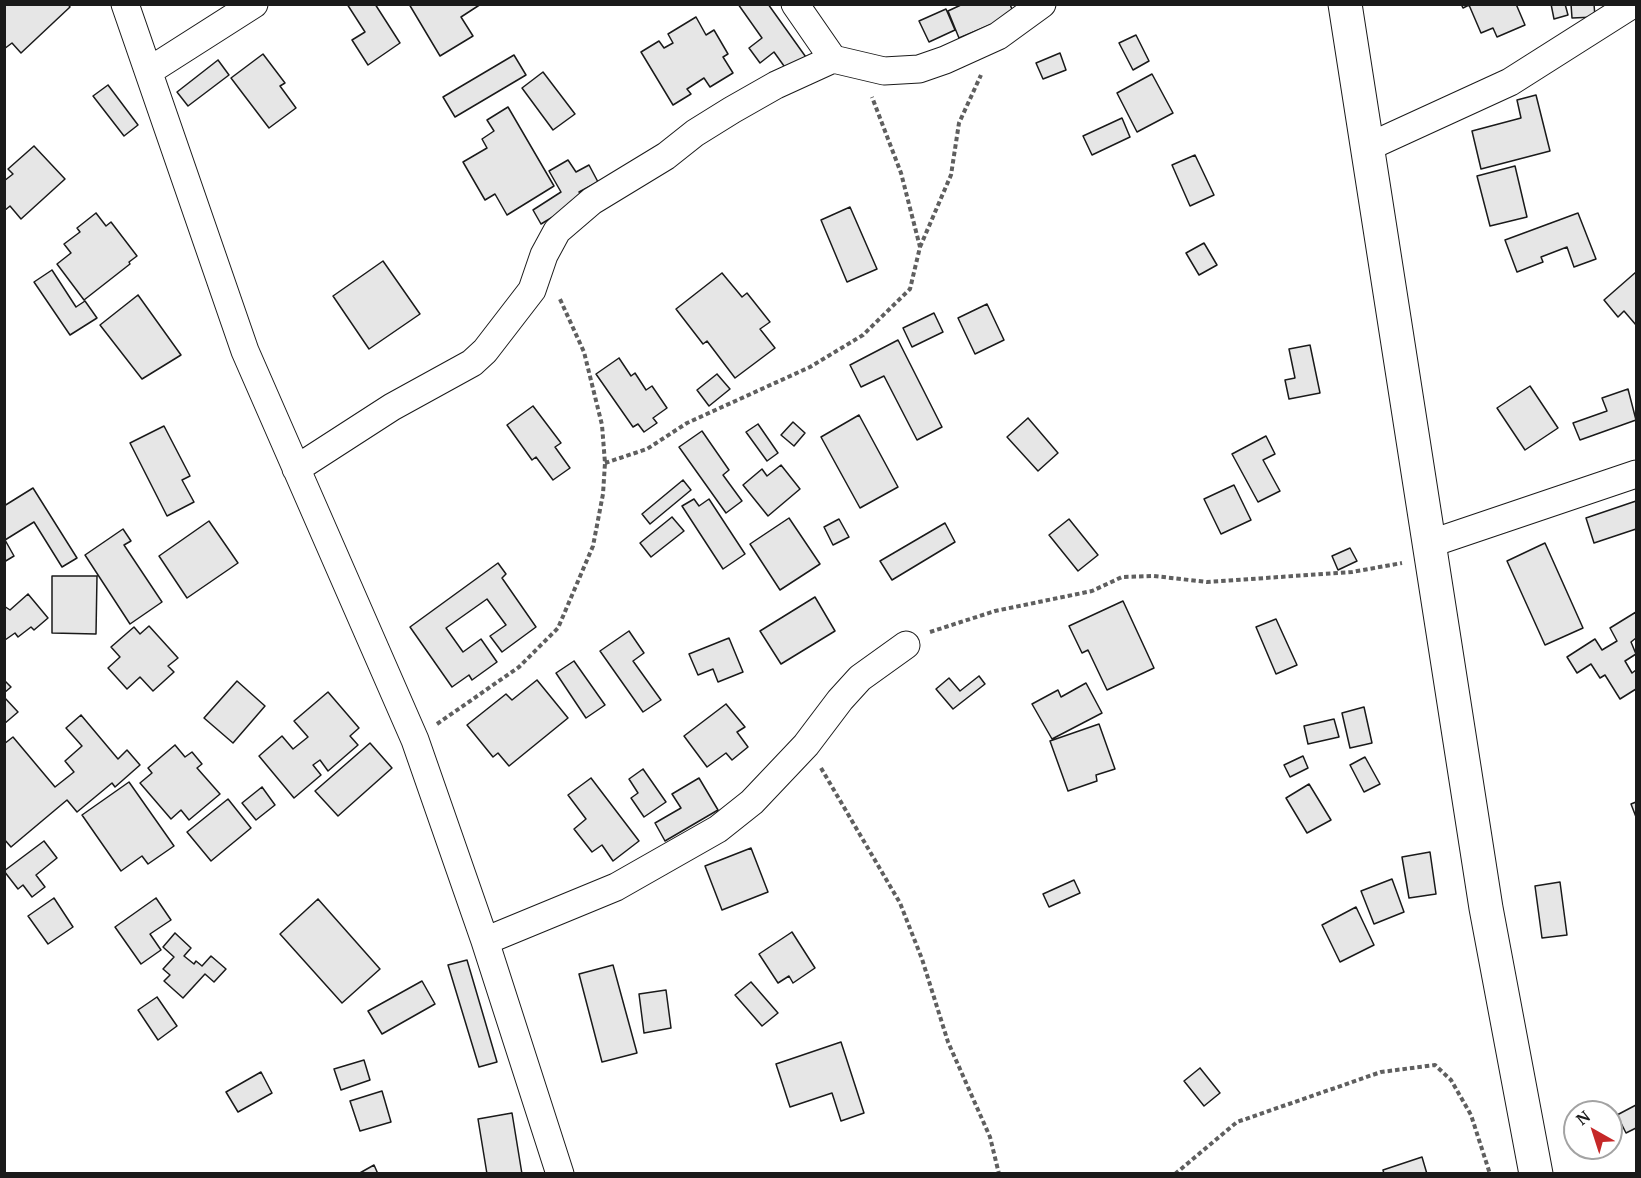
<!DOCTYPE html>
<html>
<head>
<meta charset="utf-8">
<style>
  body { margin:0 }
  #map { position:relative; width:1641px; height:1178px; overflow:hidden; background:#fff; font-family:"PT Serif",serif }
  canvas { display:block }
  .frame { position:absolute; inset:0; border:6px solid #1a1a1a; pointer-events:none }
  .north { position:absolute; left:1563px; top:1100px; width:60px; height:60px; box-sizing:border-box; background:#fff; border:2px solid #a3a3a3; border-radius:50%; rotate:321deg; font-size:16px; font-weight:700; line-height:24px; text-align:center; color:#1a1a1a }
  .north::after { content:''; display:block; margin:auto; width:21px; height:27px; background:#c62828; clip-path:polygon(50% 0,100% 100%,50% 72%,0 100%) }
</style>
</head>
<body>
<div id="map">
<canvas width="1641" height="1178"></canvas>
<div class="frame"></div>
<div class="north">N</div>
</div>
<script>
const ctx = document.querySelector('canvas').getContext('2d');
ctx.lineJoin = 'round';
function fillPath(path, color) { ctx.fillStyle = color; ctx.fill(path, 'evenodd'); }
const poly = rows => new Path2D(rows.map(r => 'M' + r).join(''));
function trace(path, color, width, dash) { ctx.strokeStyle = color; ctx.lineWidth = width; ctx.lineCap = dash ? 'butt' : 'round'; ctx.setLineDash(dash || []); ctx.stroke(path); }
const building = poly([
  [4,4,68,4,70,7,21,53,12,43,4,49,4,4],
  [347,4,375,4,400,43,368,65,352,40,365,32,347,4],
  [409,4,481,4,461,17,473,36,440,56,409,4],
  [738,4,768,4,808,60,789,73,774,52,760,63,749,48,762,38,738,4],
  [963,4,1010,4,1014,15,959,38,948,11,963,4],
  [1461,4,1516,4,1525,25,1497,37,1493,28,1481,33,1469,5,1463,8,1461,4],
  [1551,4,1565,4,1568,15,1554,19,1551,4],
  [1571,4,1594,4,1595,17,1572,18,1571,4],
  [946,9,955,30,929,42,919,21,946,9],
  [696,17,706,35,714,30,728,54,723,57,733,73,710,87,704,78,687,89,691,94,673,105,641,52,659,41,664,48,673,43,668,34,696,17],
  [1136,35,1149,61,1133,70,1119,43,1136,35],
  [1060,53,1066,70,1043,79,1036,63,1060,53],
  [263,54,285,83,280,86,296,108,269,128,231,78,263,54],
  [514,55,526,75,455,117,443,97,514,55],
  [218,60,229,75,188,106,177,92,218,60],
  [543,72,575,114,553,130,522,88,543,72],
  [1152,74,1173,113,1137,132,1117,93,1152,74],
  [108,85,138,125,124,136,93,96,108,85],
  [1536,95,1550,151,1481,169,1472,131,1521,118,1517,100,1536,95],
  [508,107,554,186,507,215,495,194,485,200,463,162,487,148,482,139,494,131,487,120,508,107],
  [1122,118,1130,137,1092,155,1083,136,1122,118],
  [34,146,65,179,21,219,10,206,4,211,4,181,13,174,8,169,34,146],
  [1195,155,1214,195,1190,206,1172,165,1195,155],
  [568,160,576,172,589,165,598,182,579,192,583,199,541,224,533,210,561,192,549,171,568,160],
  [1515,166,1527,217,1490,226,1477,176,1515,166],
  [850,207,877,269,847,282,821,220,850,207],
  [96,213,106,226,111,222,137,256,129,262,130,264,84,300,57,264,71,253,64,244,80,232,77,228,96,213],
  [1578,213,1596,259,1574,267,1567,247,1541,257,1543,262,1517,272,1505,240,1578,213],
  [1204,243,1217,265,1199,275,1186,253,1204,243],
  [383,261,420,314,369,349,333,296,383,261],
  [52,270,76,307,85,301,97,318,70,335,34,282,52,270],
  [1636,272,1636,325,1624,311,1618,317,1604,300,1636,272],
  [722,273,742,297,747,293,770,322,760,329,775,348,735,378,707,341,703,344,676,309,722,273],
  [138,295,181,355,142,379,100,325,138,295],
  [987,304,1004,340,975,354,958,318,987,304],
  [934,313,943,332,912,347,903,328,934,313],
  [898,340,942,427,917,440,884,376,861,387,850,365,898,340],
  [1310,345,1320,393,1289,399,1285,380,1295,378,1289,349,1310,345],
  [619,358,631,376,635,373,646,390,652,386,667,408,653,418,657,423,644,432,638,424,633,427,596,374,619,358],
  [717,374,730,389,709,406,697,390,717,374],
  [1530,386,1558,428,1525,450,1497,408,1530,386],
  [1628,389,1636,420,1580,440,1573,423,1607,411,1602,398,1628,389],
  [533,406,561,443,555,447,570,468,553,480,536,457,532,460,507,425,533,406],
  [859,415,898,487,860,508,821,437,859,415],
  [1028,418,1058,453,1038,471,1007,437,1028,418],
  [793,422,805,433,794,446,781,435,793,422],
  [758,424,778,453,767,461,746,432,758,424],
  [164,426,190,476,182,480,194,502,167,516,130,443,164,426],
  [702,431,729,470,723,475,742,501,726,513,679,447,702,431],
  [1266,436,1275,454,1263,460,1280,491,1258,502,1232,454,1266,436],
  [781,465,800,489,768,516,743,485,762,469,767,476,781,465],
  [683,480,691,490,650,524,642,514,683,480],
  [1234,485,1251,520,1221,534,1204,499,1234,485],
  [33,488,77,558,62,567,34,522,5,540,14,556,4,562,4,506,33,488],
  [694,499,699,506,709,499,745,554,723,569,682,506,694,499],
  [1636,501,1636,529,1594,543,1586,518,1636,501],
  [672,517,684,531,651,557,640,543,672,517],
  [789,518,820,564,780,590,750,544,789,518],
  [839,519,849,537,833,545,824,527,839,519],
  [1069,519,1098,555,1078,571,1049,535,1069,519],
  [209,521,238,563,187,598,159,556,209,521],
  [945,523,955,542,892,580,880,561,945,523],
  [123,529,131,541,124,545,162,602,130,624,85,555,123,529],
  [1545,543,1583,628,1545,645,1507,561,1545,543],
  [1350,548,1357,561,1338,570,1332,556,1350,548],
  [498,563,506,574,502,578,536,627,502,652,490,636,506,625,487,599,446,628,463,652,481,639,497,662,472,680,469,675,452,687,410,627,498,563],
  [52,576,97,576,96,634,52,633,52,576],
  [28,594,48,618,34,630,31,627,18,637,15,633,5,640,4,606,10,610,28,594],
  [815,597,835,631,781,664,760,631,815,597],
  [1123,601,1154,668,1107,690,1088,650,1082,653,1069,626,1123,601],
  [1636,612,1636,638,1631,642,1636,654,1625,661,1632,673,1636,670,1636,689,1620,699,1605,675,1600,678,1591,664,1577,673,1567,657,1595,639,1602,650,1617,641,1610,628,1636,612],
  [1276,619,1297,665,1276,674,1256,627,1276,619],
  [149,626,178,658,168,666,174,672,153,691,140,677,127,689,108,668,120,657,111,647,134,627,140,634,149,626],
  [629,631,644,653,633,661,661,700,643,712,600,651,629,631],
  [729,638,743,672,718,682,713,669,698,675,689,654,729,638],
  [574,661,605,705,586,718,556,673,574,661],
  [979,676,985,684,953,709,936,689,949,678,960,691,979,676],
  [4,680,11,687,4,693,4,680],
  [537,680,568,718,509,766,498,753,493,757,467,725,506,694,512,700,537,680],
  [237,681,265,706,233,743,204,718,237,681],
  [1086,683,1102,713,1052,739,1032,704,1058,690,1061,697,1086,683],
  [328,692,359,728,350,736,358,745,328,771,320,760,313,765,321,775,294,798,259,756,282,736,293,749,308,737,294,721,328,692],
  [4,697,18,712,4,724,4,697],
  [726,704,745,727,737,732,748,747,732,760,726,753,707,767,684,736,726,704],
  [1364,707,1372,743,1350,748,1342,713,1364,707],
  [81,715,118,759,127,750,140,765,115,787,112,783,77,812,67,800,11,847,4,839,4,744,13,737,55,787,74,772,65,761,82,746,66,728,81,715],
  [1334,719,1339,737,1308,744,1304,726,1334,719],
  [1099,724,1115,769,1096,775,1097,781,1068,791,1050,741,1099,724],
  [370,743,392,768,338,816,315,791,370,743],
  [175,745,185,757,192,752,202,764,197,768,220,794,189,820,181,810,171,819,140,783,152,773,148,768,175,745],
  [1303,756,1308,768,1290,777,1284,765,1303,756],
  [1365,757,1380,784,1364,792,1350,765,1365,757],
  [643,769,666,802,644,817,631,798,638,793,629,779,643,769],
  [591,778,639,841,613,861,602,845,592,852,574,829,586,819,568,795,591,778],
  [699,778,718,810,665,841,655,823,681,808,672,794,699,778],
  [129,782,174,846,148,864,142,856,121,871,82,815,129,782],
  [1309,784,1331,820,1307,833,1286,798,1309,784],
  [262,787,275,805,256,820,242,803,262,787],
  [228,799,251,828,211,861,187,832,228,799],
  [1636,802,1636,817,1631,804,1636,802],
  [44,841,57,858,36,875,45,887,32,897,23,885,18,889,4,871,44,841],
  [751,848,768,892,722,910,705,866,751,848],
  [1430,852,1436,894,1409,898,1402,857,1430,852],
  [1392,879,1404,912,1374,924,1361,891,1392,879],
  [1074,880,1080,893,1049,907,1043,894,1074,880],
  [1560,882,1567,935,1542,938,1535,886,1560,882],
  [54,898,73,927,48,944,28,916,54,898],
  [156,898,171,920,150,934,161,950,141,964,115,927,156,898],
  [318,899,380,969,342,1003,280,934,318,899],
  [1356,907,1374,945,1340,962,1322,925,1356,907],
  [792,932,815,968,793,983,789,976,778,983,759,954,792,932],
  [175,933,191,948,184,956,194,964,196,961,202,966,211,956,226,969,214,982,205,974,183,998,164,981,170,975,163,969,174,957,163,947,175,933],
  [467,960,497,1062,479,1067,448,965,467,960],
  [613,965,637,1053,602,1062,579,974,613,965],
  [422,981,435,1004,382,1034,368,1011,422,981],
  [751,982,778,1013,762,1026,735,995,751,982],
  [666,990,671,1028,644,1033,639,994,666,990],
  [157,997,177,1026,158,1040,138,1010,157,997],
  [841,1042,864,1113,841,1121,832,1093,790,1107,776,1064,841,1042],
  [364,1060,370,1080,341,1090,334,1069,364,1060],
  [1200,1068,1220,1093,1204,1106,1184,1081,1200,1068],
  [261,1072,272,1093,238,1112,226,1092,261,1072],
  [382,1091,391,1122,360,1131,350,1101,382,1091],
  [1636,1105,1636,1128,1626,1133,1617,1115,1636,1105],
  [512,1113,522,1174,487,1174,478,1119,512,1113],
  [1422,1157,1427,1174,1384,1174,1383,1170,1422,1157],
  [374,1165,378,1174,358,1174,374,1165]
]);
fillPath(building, '#e6e6e6');
trace(building, '#1a1a1a', 1.5);
const street = poly([
  [125,4,245,351,415,740,485,941,560,1174],
  [795,4,833,59,884,71,919,69,945,60,998,36,1042,4],
  [149,71,254,4],
  [1366,148,1510,82,1633,4],
  [296,469,392,407,472,363,485,351,532,290,544,255,557,231,592,201,666,156,695,133,732,110,776,85,833,59],
  [1429,544,1636,474],
  [485,941,616,887,718,829,752,802,806,745,840,700,860,678,906,645]
]);
const secondary = poly([
  [1345,4,1486,908,1536,1174]
]);
trace(street, '#1a1a1a', 29);
trace(secondary, '#1a1a1a', 35);
trace(poly([
  [920,247,951,175,959,123,981,75],
  [605,463,647,449,687,423,810,367,863,335,910,289,920,247,901,173,872,97],
  [930,632,995,611,1092,591,1122,577,1154,576,1207,582,1352,572,1402,563],
  [437,724,519,667,558,628,593,546,603,494,605,463,602,425,584,352,559,297],
  [821,768,900,903,922,959,948,1042,990,1137,999,1174],
  [1175,1174,1237,1122,1381,1072,1435,1065,1451,1080,1471,1115,1490,1174]
]), '#5f5f5f', 4, [4.5, 3]);
trace(street, '#fff', 27);
trace(secondary, '#fff', 33);
</script>
</body>
</html>
